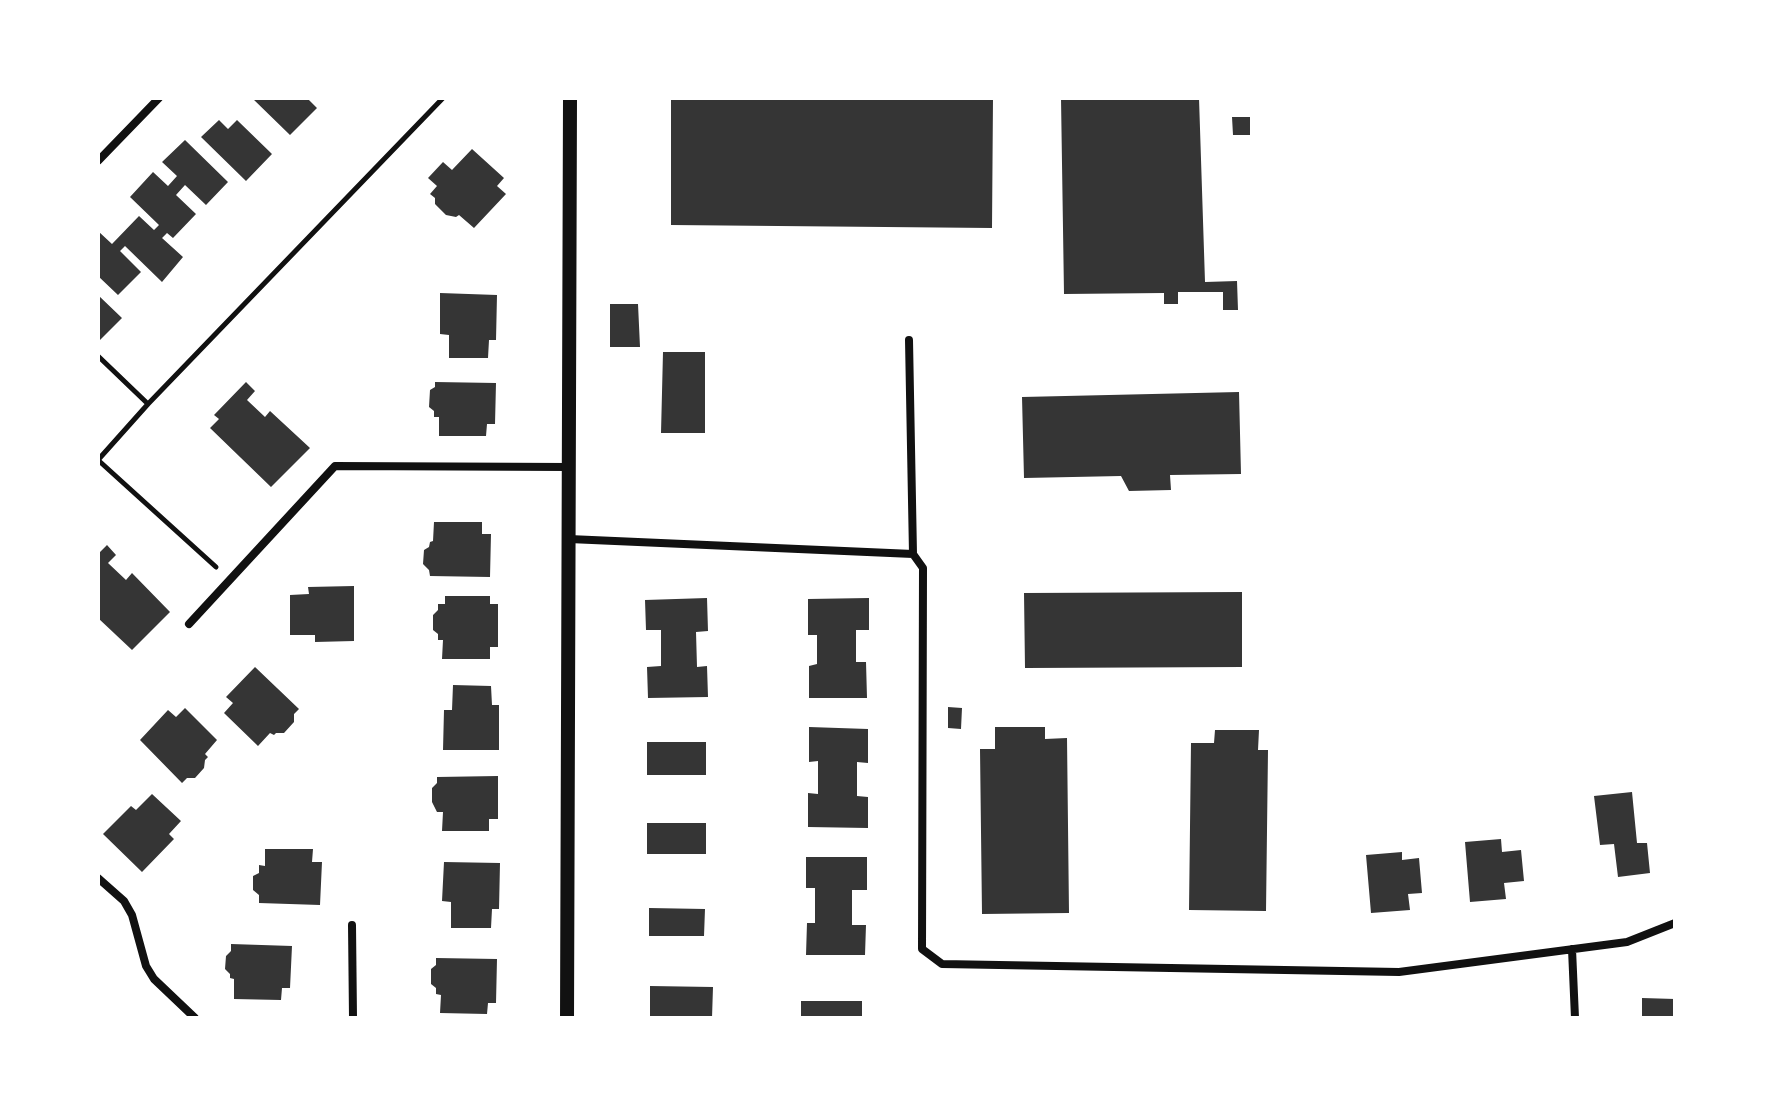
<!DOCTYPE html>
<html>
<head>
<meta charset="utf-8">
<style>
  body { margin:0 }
  #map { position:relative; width:1773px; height:1116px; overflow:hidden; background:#fff; font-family:"Golos Text",sans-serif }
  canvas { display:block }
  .frame { position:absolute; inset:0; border:100px solid #fff; pointer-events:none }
</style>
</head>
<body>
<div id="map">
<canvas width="1773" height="1116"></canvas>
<div class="frame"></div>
</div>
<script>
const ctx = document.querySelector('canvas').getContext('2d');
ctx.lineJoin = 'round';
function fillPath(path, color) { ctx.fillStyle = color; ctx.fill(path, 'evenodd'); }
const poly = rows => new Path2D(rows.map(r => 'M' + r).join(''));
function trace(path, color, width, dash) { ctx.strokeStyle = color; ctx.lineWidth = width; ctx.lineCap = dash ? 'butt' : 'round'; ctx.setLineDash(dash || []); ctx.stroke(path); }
fillPath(poly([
  [252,98,307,98,317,108,290,135],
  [671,98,993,98,992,228,671,225],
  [1061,98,1199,98,1205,282,1237,281,1238,310,1223,310,1223,292,1178,292,1178,304,1164,304,1164,293,1064,294],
  [1232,117,1250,117,1250,135,1233,135],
  [219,120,228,129,237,120,272,154,246,181,201,137],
  [185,140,228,182,206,205,185,185,176,195,196,214,173,238,167,233,162,238,183,257,162,282,125,246,120,251,141,272,118,295,98,276,98,231,112,244,139,216,154,230,159,225,130,197,153,172,168,186,177,176,162,162],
  [472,149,504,178,497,186,506,194,474,228,459,215,456,217,446,215,435,204,435,198,430,194,437,186,428,178,443,162,452,170],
  [440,293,497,295,496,340,489,340,488,358,449,358,449,335,440,334],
  [98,295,122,318,98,342],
  [610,304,638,304,640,347,610,347],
  [663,352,705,352,705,433,661,433],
  [246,382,255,391,247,400,265,417,270,411,310,448,271,487,210,428,219,419,214,415],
  [435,382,496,383,495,424,487,424,486,436,439,436,439,417,434,417,434,411,429,407,430,390,435,387],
  [1239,392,1241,474,1170,475,1171,490,1129,491,1121,476,1024,478,1022,397],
  [434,522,482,522,482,534,491,534,490,577,430,576,429,570,423,564,424,550,429,547,430,542,433,541],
  [107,545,116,555,108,563,126,580,132,573,170,612,132,650,98,618,98,554],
  [354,586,354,641,315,642,315,635,290,635,290,595,309,594,308,587],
  [1242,592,1242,667,1025,668,1024,593],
  [445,596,490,596,490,604,498,604,498,647,490,647,490,659,442,659,443,640,438,640,438,634,433,630,433,615,438,610,438,604,445,604],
  [707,598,708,631,696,632,697,667,707,666,708,697,648,698,647,667,661,666,661,630,646,630,645,600],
  [869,598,869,630,856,630,856,662,866,662,867,698,809,698,809,666,817,664,817,635,808,635,808,599],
  [255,667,299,709,294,714,294,722,284,733,276,733,274,735,270,733,258,746,224,713,233,703,226,697],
  [453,685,491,686,492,705,499,705,499,750,443,750,444,710,452,710],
  [948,707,962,708,961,729,948,728],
  [185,708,217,740,205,754,208,757,205,760,204,768,195,778,187,778,182,783,140,740,168,710,176,717],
  [809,727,868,729,868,763,857,762,857,796,868,797,868,828,808,827,808,793,818,794,818,761,809,762],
  [995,727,1045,727,1045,739,1067,738,1069,913,982,914,980,749,995,749],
  [1215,730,1259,730,1258,750,1268,750,1266,911,1189,910,1191,743,1214,743],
  [647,742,706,742,706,775,647,775],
  [498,776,498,819,489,819,489,831,442,831,443,812,437,812,432,802,432,788,437,783,437,777],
  [1632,792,1637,843,1647,843,1650,873,1618,877,1614,844,1600,845,1594,796],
  [152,794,181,821,169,834,174,839,142,872,103,834,131,806,136,810],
  [647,823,706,823,706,854,647,854],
  [1501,839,1502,852,1521,850,1524,881,1504,883,1506,899,1470,902,1465,842],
  [265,849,313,849,312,862,322,862,320,905,259,903,259,895,253,890,253,876,259,873,259,865,265,866],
  [1402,852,1402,860,1419,858,1422,893,1408,894,1410,910,1371,913,1366,855],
  [806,857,867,857,867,890,852,890,852,925,866,925,865,955,806,955,807,923,815,923,815,888,806,888],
  [444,862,500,863,499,909,492,909,491,928,451,928,451,902,442,901],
  [649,908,705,909,704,936,649,936],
  [231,944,292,946,290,988,282,988,281,1000,234,999,234,979,230,978,230,974,225,969,226,956,231,951],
  [436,958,497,959,496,1003,488,1003,487,1014,440,1013,441,995,436,994,436,988,431,984,431,969,436,965],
  [650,986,713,987,712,1018,650,1018],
  [1642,998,1675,999,1675,1018,1642,1018],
  [801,1001,862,1001,862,1018,801,1018]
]), '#353535');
trace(poly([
  [98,356,148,404],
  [98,460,148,404,443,98],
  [98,460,216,567]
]), '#111', 5);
trace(poly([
  [98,161,159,98],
  [909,340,913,554],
  [569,539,913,554,923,568,922,949,942,964,1399,972,1627,942,1675,923],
  [189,624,335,466,569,467],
  [98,878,124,901,132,915,146,966,154,979,195,1018],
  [352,925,353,1018],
  [1572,949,1575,1018]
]), '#111', 8);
trace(poly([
  [567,1018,570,98]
]), '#111', 14);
</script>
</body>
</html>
